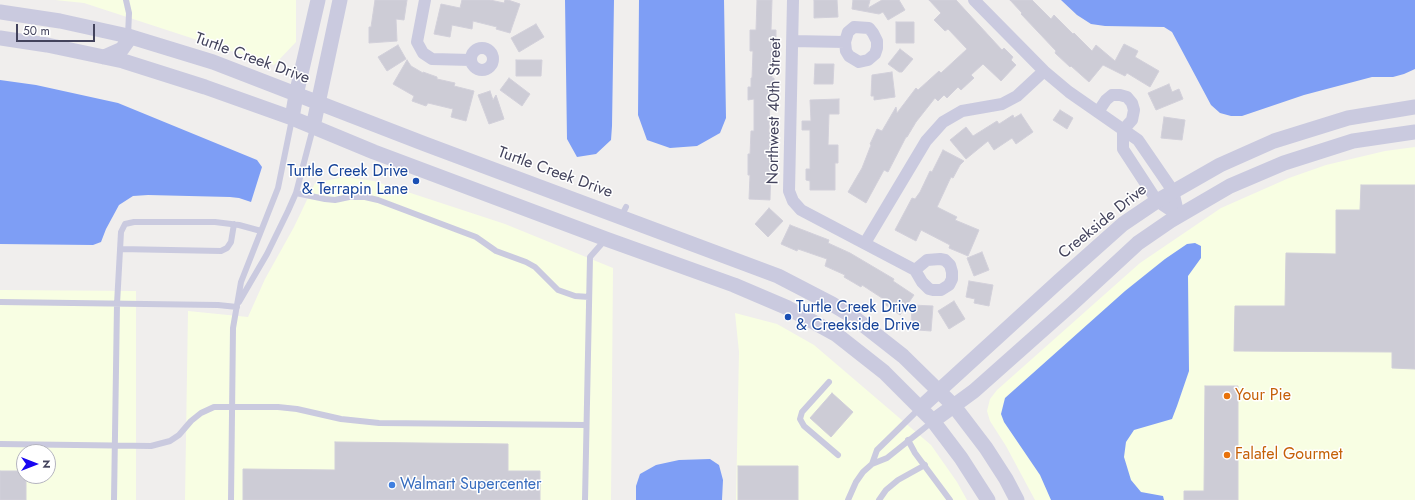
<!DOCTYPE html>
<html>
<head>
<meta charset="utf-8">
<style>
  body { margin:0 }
  #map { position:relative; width:1415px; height:500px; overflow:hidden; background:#f0eeed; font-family:Jost,sans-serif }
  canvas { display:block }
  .north { position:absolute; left:16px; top:444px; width:40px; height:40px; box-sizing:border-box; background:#fff; border:1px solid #b4b4be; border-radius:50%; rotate:90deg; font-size:11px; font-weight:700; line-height:16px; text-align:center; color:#43435c }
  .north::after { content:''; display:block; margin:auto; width:14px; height:18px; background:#1906f1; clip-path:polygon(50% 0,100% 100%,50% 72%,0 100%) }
  .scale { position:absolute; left:16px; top:24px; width:79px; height:18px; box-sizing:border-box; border:2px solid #43435c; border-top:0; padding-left:5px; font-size:12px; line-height:14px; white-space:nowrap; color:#43435c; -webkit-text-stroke:3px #fff; paint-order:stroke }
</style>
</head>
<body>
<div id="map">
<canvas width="1415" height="500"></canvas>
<div class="north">N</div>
<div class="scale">50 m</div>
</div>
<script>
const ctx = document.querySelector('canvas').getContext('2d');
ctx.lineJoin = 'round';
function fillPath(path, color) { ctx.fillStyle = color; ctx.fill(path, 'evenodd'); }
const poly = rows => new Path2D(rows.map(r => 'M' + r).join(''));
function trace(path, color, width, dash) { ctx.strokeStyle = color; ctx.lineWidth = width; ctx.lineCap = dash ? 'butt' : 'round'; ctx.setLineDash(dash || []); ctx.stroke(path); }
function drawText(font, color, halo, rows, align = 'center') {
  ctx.font = font + ' Jost,sans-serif'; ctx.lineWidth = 3; ctx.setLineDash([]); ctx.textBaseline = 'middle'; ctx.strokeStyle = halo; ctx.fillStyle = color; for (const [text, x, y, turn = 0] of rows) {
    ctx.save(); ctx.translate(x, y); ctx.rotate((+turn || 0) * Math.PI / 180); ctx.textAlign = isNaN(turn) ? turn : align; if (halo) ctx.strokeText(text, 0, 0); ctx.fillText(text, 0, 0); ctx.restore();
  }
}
fillPath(poly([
  [55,0,296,0,296,42,274,65,84,3],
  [1415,147,1415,500,1035,500,1006,446,990,421,987,411,990,399,997,390,1140,263,1221,208,1289,178,1326,165,1385,151],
  [344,177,374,181,505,224,613,268,611,500,185,500,188,311,248,317,265,279,294,227,315,183],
  [0,290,136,291,136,500,0,500],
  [24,452,48,452,48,476,24,476],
  [735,313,777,324,814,345,931,445,957,482,967,500,736,500,739,352]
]), '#f8fee3');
fillPath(poly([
  [565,0,614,0,612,126,611,140,596,154,577,157,567,139],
  [639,0,724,0,726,118,720,133,697,146,670,148,647,140,638,115],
  [1061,0,1415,0,1415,69,1404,74,1393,77,1372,77,1304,95,1242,116,1231,116,1220,113,1211,105,1172,32,1164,27,1105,26,1091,24,1077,15],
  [0,80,36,85,118,103,257,160,262,167,251,202,239,198,230,197,148,195,133,196,119,205,106,229,101,242,93,245,0,244],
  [1195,243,1201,246,1201,258,1188,276,1189,371,1177,406,1172,419,1134,430,1126,442,1124,457,1131,480,1141,492,1163,496,1164,500,1051,500,1040,475,1004,422,1001,414,1005,398,1125,291,1165,259,1187,244],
  [710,459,719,465,723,480,722,500,636,500,636,486,640,474,656,465,679,460]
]), '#7e9ef5');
const building = poly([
  [375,0,407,0,404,20,396,19,397,41,369,43,369,27,371,27,375,0],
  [462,0,490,0,504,3,505,0,508,0,520,4,510,33,496,29,497,27,473,21,472,29,452,25,450,37,434,34,441,4,460,8,462,0],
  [757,0,772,0,771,30,776,30,776,43,773,43,772,78,774,78,774,92,771,92,770,99,769,132,772,132,771,155,774,155,774,167,771,167,770,200,749,199,750,175,748,175,748,154,750,154,751,131,754,131,754,99,748,100,748,87,751,87,751,78,752,78,753,51,750,51,750,30,756,30,757,0],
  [814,0,837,0,838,17,814,18,814,0],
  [853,0,870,0,868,8,882,0,899,0,905,10,888,20,883,12,879,14,852,9,853,0],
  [929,0,956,0,1002,50,1004,48,1013,57,1011,60,1016,65,1001,81,983,64,971,75,974,78,961,90,958,87,947,98,944,95,938,101,935,98,916,122,907,137,906,137,888,172,884,170,866,203,848,192,862,168,871,145,870,144,877,129,882,131,896,107,897,113,916,88,918,90,939,71,941,73,967,49,948,29,945,31,934,20,941,13,929,0],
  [1010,0,1032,0,1051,19,1054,15,1073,34,1074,33,1092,51,1096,45,1115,61,1124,44,1138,51,1135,57,1159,71,1150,87,1127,73,1125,76,1103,65,1089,82,1071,66,1070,67,1055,53,1056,51,1021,14,1022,13,1010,0],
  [896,22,914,22,914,43,896,43,896,22],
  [536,24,544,37,519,52,511,38,536,24],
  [398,45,406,59,387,71,378,57,398,45],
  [900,49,913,59,902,72,899,72,888,64,900,49],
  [407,60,411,66,423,73,423,72,437,77,437,79,455,83,454,86,474,91,466,121,451,117,453,109,428,103,426,106,412,101,414,96,393,84,407,60],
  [516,60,542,60,541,76,516,76,516,60],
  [815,64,834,64,833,84,814,84,815,64],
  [892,72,895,97,874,100,874,96,871,96,872,75,892,72],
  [509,78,530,94,522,106,500,90,509,78],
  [1169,84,1172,92,1179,89,1183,99,1156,110,1148,93,1169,84],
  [490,91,493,100,496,95,504,119,489,124,478,95,490,91],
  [839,99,839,114,829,114,828,145,838,145,838,163,835,163,835,190,810,190,810,181,806,180,806,169,810,169,810,130,802,130,802,121,811,121,810,100,839,99],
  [1060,110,1073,118,1067,129,1053,120,1060,110],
  [1021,114,1033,132,1016,144,1012,138,994,150,988,141,966,159,950,140,966,127,973,136,997,121,999,124,1013,115,1014,118,1021,114],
  [1164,117,1185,120,1182,140,1161,138,1164,117],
  [943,150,964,161,960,165,953,178,951,177,937,207,957,217,955,220,979,230,968,256,949,248,950,245,921,230,916,241,895,230,912,198,915,199,920,192,930,171,932,172,943,150],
  [1361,185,1415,185,1415,369,1392,368,1392,352,1234,351,1235,306,1285,306,1286,253,1336,254,1336,210,1360,210,1361,185],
  [769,208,783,221,768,237,755,224,769,208],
  [790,225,829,240,828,243,850,253,894,279,893,281,914,295,900,315,883,303,885,300,862,285,861,287,844,277,845,275,825,266,827,259,798,249,797,251,781,244,790,225],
  [982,252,989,270,974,276,967,258,982,252],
  [969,281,993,285,989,306,974,303,975,299,966,297,969,281],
  [954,301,965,319,949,329,938,311,954,301],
  [912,305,933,306,931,331,918,330,918,327,911,326,912,305],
  [1205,386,1238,386,1238,500,1184,500,1184,491,1204,491,1205,386],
  [832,393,853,412,831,437,810,418,832,393],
  [335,442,508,444,508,471,540,471,540,500,243,500,243,469,335,470,335,442],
  [738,466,798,466,798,500,738,500,738,466],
  [0,471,24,471,24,476,26,476,26,500,0,500,0,471]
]);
fillPath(building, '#cdccd6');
trace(building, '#d2d0da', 1);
trace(poly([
  [126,0,129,13,128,36],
  [296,193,325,199,335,200,349,197,365,197,378,200,476,237,496,251,526,262,535,267,558,290,575,296,589,297],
  [621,217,626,207],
  [120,249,221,251,227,248,231,242,234,224],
  [0,302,218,305,237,307],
  [239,302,267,254,288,211,296,193,313,128],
  [829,382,802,412,800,419,804,426,838,455],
  [908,440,915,453,950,500],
  [0,444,151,446,170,441,179,435,191,421,201,413,214,407,278,407,297,409,341,419,379,423,586,425],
  [872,464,887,458,932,422],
  [114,500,117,304,121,232,125,224,134,222,215,222,239,225,261,231],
  [231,500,233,328,241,282,278,188,292,119],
  [585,500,590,257,605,240],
  [848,500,856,482,863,472,872,464,877,450,920,408],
  [879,500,886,490,898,480,925,465]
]), '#cacadf', 6);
trace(poly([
  [425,0,417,42,423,53,432,59,471,60],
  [793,0,789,191,793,201,801,210,915,270,922,282,929,289,933,290,941,290,949,285,952,279,952,272,950,265,945,260,940,259,927,260,915,270],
  [974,0,1044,71,1069,92,1138,140,1173,191,1179,216],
  [792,41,845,42,846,51,849,56,859,62,868,60,875,54,877,48,877,41,873,33,869,28,854,27,848,32,845,42],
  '471 59a11 11 0 1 1 22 0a11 11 0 1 1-22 0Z',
  [1098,112,1106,100,1112,95,1120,95,1127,97,1132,103,1134,110,1132,120,1123,130,1123,149,1157,201,1179,216],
  [865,243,926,141,943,122,962,111,1002,104,1017,96,1044,71]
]), '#cacadf', 12);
trace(poly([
  [0,12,60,21,128,36,213,62,425,144,778,276,832,304,852,316,903,356,954,406,986,448,1006,479,1017,500],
  [0,38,47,45,123,61,205,87,292,118,374,152,606,239,734,285,788,308,837,335,884,372,933,421,961,458,988,500],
  [104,57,122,49,127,42,128,36],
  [292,118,296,95,318,0],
  [313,127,340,0],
  [920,408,1059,281,1123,224,1157,201,1220,165,1274,141,1348,118,1415,107],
  [933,421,974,391,1072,304,1138,243,1170,221,1230,186,1284,163,1353,141,1415,132]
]), '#cacadf', 15);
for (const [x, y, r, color] of [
  [416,181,4,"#1a4fb4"],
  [788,317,4,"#1a4fb4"],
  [1227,396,4,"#e8710a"],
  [1227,455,4,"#e8710a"],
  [392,485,4,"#3f7fe0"]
]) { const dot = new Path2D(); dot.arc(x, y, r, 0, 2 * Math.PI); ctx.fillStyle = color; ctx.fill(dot); trace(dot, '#fff', 1.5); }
drawText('16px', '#43435c', '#fff', [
  ["Turtle Creek Drive",252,59,20],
  ["Northwest 40th Street",775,111,-89],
  ["Turtle Creek Drive",555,173,20],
  ["Creekside Drive",1103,222,-39]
]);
drawText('16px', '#164399', '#fff', [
  ["Turtle Creek Drive",408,172],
  ["& Terrapin Lane",408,190],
  ["Turtle Creek Drive",796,308,"left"],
  ["& Creekside Drive",796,326,"left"]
], 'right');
drawText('16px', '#c56008', '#fff', [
  ["Your Pie",1235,396],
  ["Falafel Gourmet",1235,455]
], 'left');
drawText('16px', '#366cbe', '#fff', [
  ["Walmart Supercenter",400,485]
], 'left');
</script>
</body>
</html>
